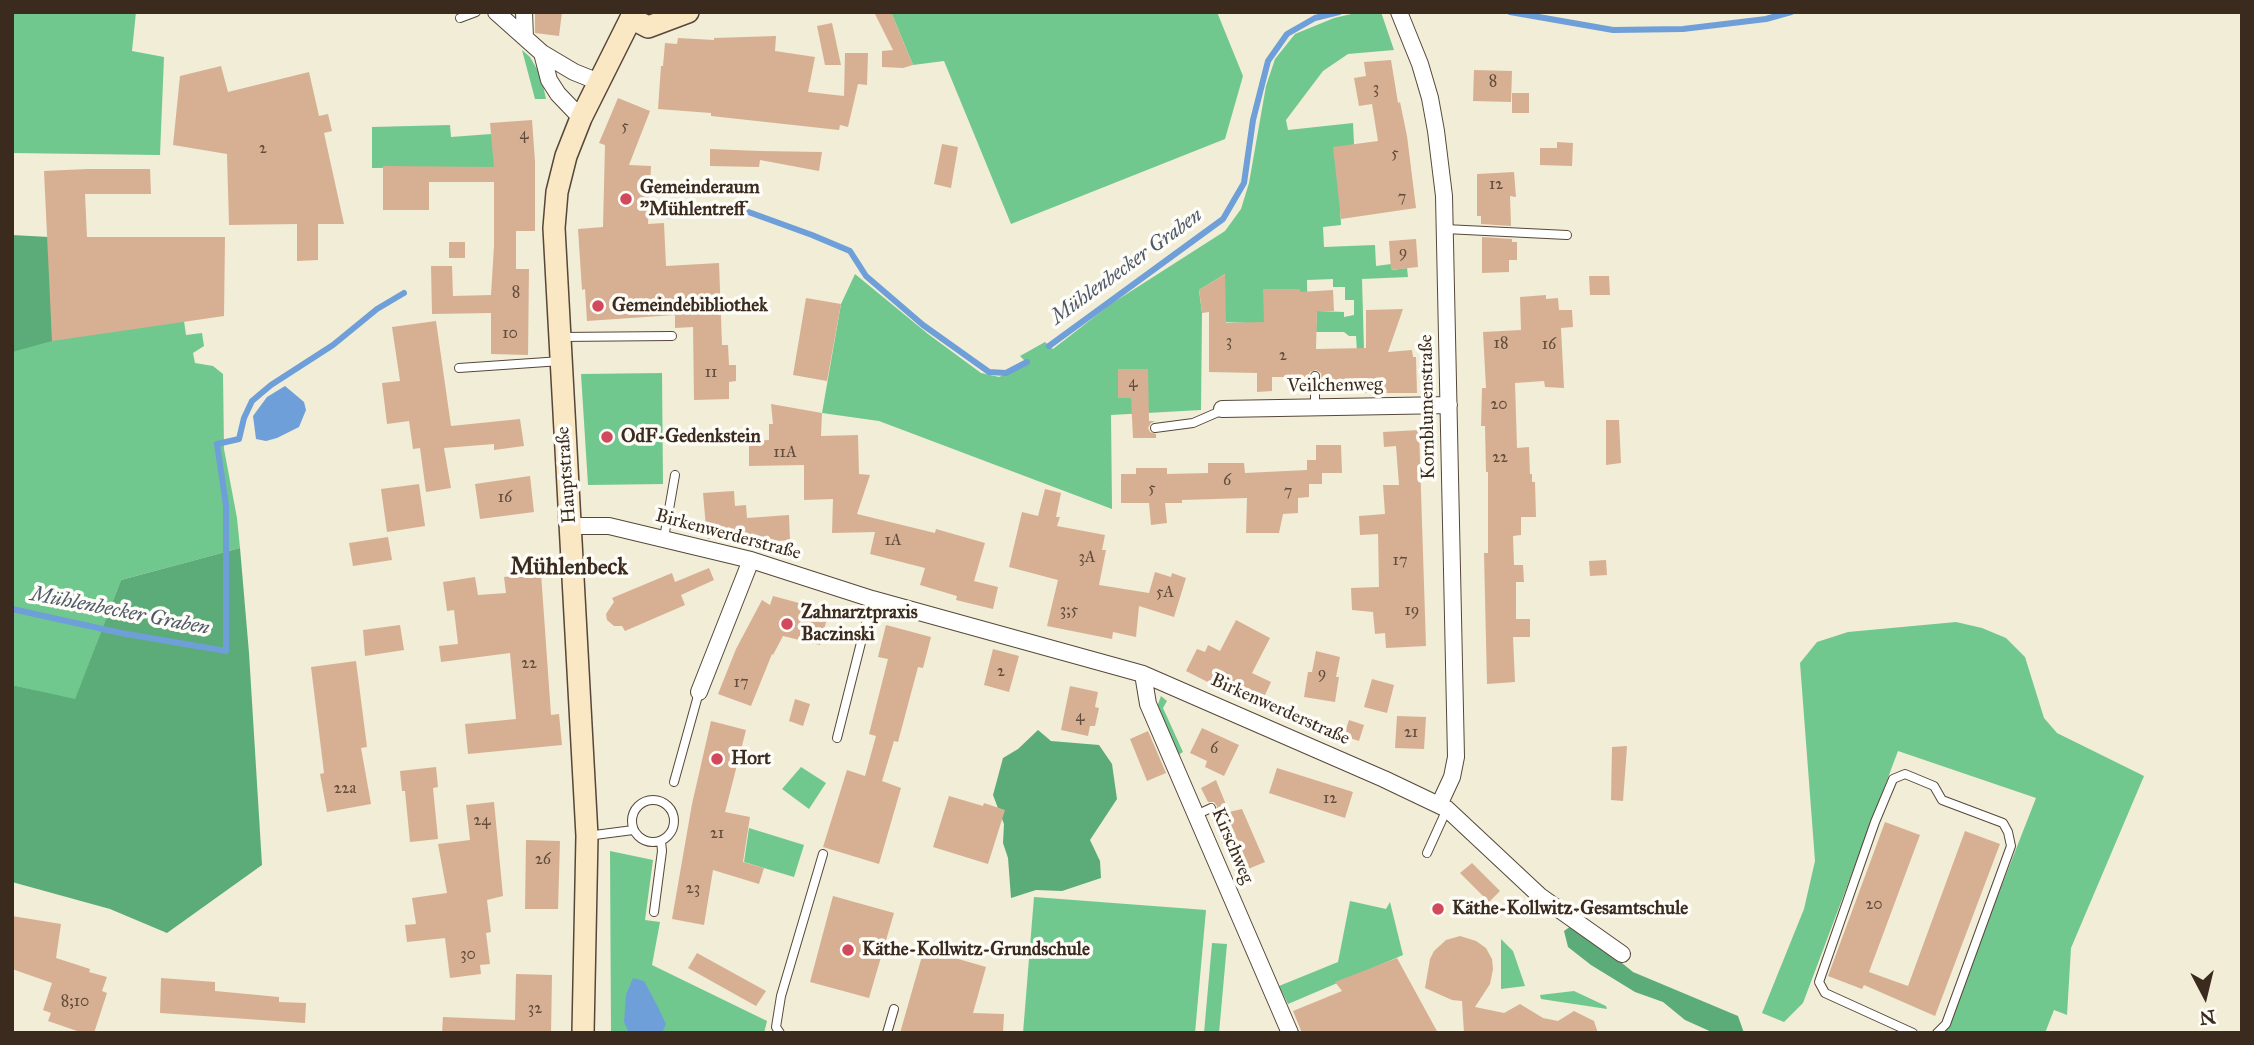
<!DOCTYPE html>
<html>
<head>
<meta charset="utf-8">
<style>
  body { margin:0 }
  #map { position:relative; width:2254px; height:1045px; overflow:hidden; background:#f1edd6; font-family:"IM FELL Great Primer",serif }
  canvas { display:block }
  .frame { position:absolute; inset:0; border:14px solid #3b2a1e; pointer-events:none }
  .north { position:absolute; left:2170px; top:961px; width:70px; height:70px; -webkit-text-stroke:5px #fdfcf7; paint-order:stroke; rotate:173deg; font-size:19px; font-weight:700; line-height:28px; text-align:center; color:#3b2a1e }
  .north::after { content:''; display:block; margin:auto; width:24px; height:32px; background:#3b2a1e; clip-path:polygon(50% 0,100% 100%,50% 72%,0 100%) }
</style>
</head>
<body>
<div id="map">
<canvas width="2254" height="1045"></canvas>
<div class="frame"></div>
<div class="north">N</div>
</div>
<script>
const ctx = document.querySelector('canvas').getContext('2d');
ctx.lineJoin = 'round';
function fillPath(path, color) { ctx.fillStyle = color; ctx.fill(path, 'evenodd'); }
const poly = rows => new Path2D(rows.map(r => 'M' + r).join(''));
function trace(path, color, width, dash) { ctx.strokeStyle = color; ctx.lineWidth = width; ctx.lineCap = dash ? 'butt' : 'round'; ctx.setLineDash(dash || []); ctx.stroke(path); }
function drawText(font, color, halo, rows, align = 'center') {
  ctx.font = font + ' "IM FELL Great Primer",serif'; ctx.lineWidth = 7; ctx.setLineDash([]); ctx.textBaseline = 'middle'; ctx.strokeStyle = halo; ctx.fillStyle = color; for (const [text, x, y, turn = 0] of rows) {
    ctx.save(); ctx.translate(x, y); ctx.rotate((+turn || 0) * Math.PI / 180); ctx.textAlign = isNaN(turn) ? turn : align; if (halo) ctx.strokeText(text, 0, 0); ctx.fillText(text, 0, 0); ctx.restore();
  }
}
fillPath(poly([
  [12,12,136,12,132,51,164,57,160,155,12,153],
  [891,12,1217,12,1243,76,1225,139,1011,224,944,61,913,65],
  [1360,12,1381,12,1394,50,1348,54,1323,71,1286,120,1288,130,1353,123,1354,144,1339,185,1341,225,1323,227,1324,247,1375,245,1376,266,1391,264,1392,270,1407,268,1408,277,1362,279,1364,351,1357,352,1356,336,1349,336,1344,332,1316,332,1317,311,1344,312,1344,317,1354,315,1354,300,1345,300,1345,287,1333,287,1333,279,1307,280,1308,332,1249,323,1218,322,1225,274,1199,290,1202,313,1201,410,1111,415,1112,509,879,421,822,413,841,304,855,274,928,334,981,373,999,377,1028,364,1020,356,1045,342,1053,349,1111,304,1225,231,1241,209,1249,183,1266,86,1275,59,1295,34,1334,18],
  [522,50,530,57,541,76,546,99,535,99],
  [450,125,451,137,491,134,501,167,372,168,372,127],
  [12,235,184,321,186,335,202,333,204,346,193,353,195,363,213,366,223,374,224,449,237,518,240,548,121,580,75,700,12,685],
  [662,373,663,484,588,485,581,374],
  [1956,622,1982,628,2006,638,2025,657,2044,718,2057,733,2144,776,2071,948,2067,1015,2054,1010,2045,1033,1944,1033,2036,798,1898,751,1803,1003,1784,1022,1762,1013,1804,909,1815,861,1800,663,1817,642,1848,632],
  [1161,696,1167,701,1163,708,1183,752,1178,755,1157,707],
  [801,767,826,783,809,809,782,789],
  [749,828,804,845,794,877,744,862],
  [610,851,653,860,645,920,660,922,652,965,767,1021,764,1033,611,1033],
  [1034,897,1206,910,1195,1033,1023,1033],
  [1350,901,1386,909,1390,902,1403,955,1288,1004,1279,986,1338,962],
  [1501,939,1513,951,1525,986,1501,989],
  [1212,943,1227,944,1219,1033,1204,1033],
  [1574,991,1606,1006,1607,1009,1541,999,1540,995]
]), '#71c88e');
fillPath(poly([
  [12,235,49,237,52,341,12,352],
  [240,548,249,653,262,865,167,933,110,909,12,882,12,685,75,699,121,580],
  [1038,730,1051,741,1099,745,1112,764,1117,799,1090,840,1100,861,1101,878,1062,891,1036,890,1011,898,1008,858,1003,843,1004,824,993,795,1003,758,1018,749],
  [1571,926,1606,950,1633,972,1738,1016,1744,1033,1714,1033,1685,1020,1663,1002,1635,992,1591,965,1568,947,1564,931]
]), '#5cac79');
fillPath(poly([
  [285,386,304,402,306,410,299,427,277,438,266,441,256,439,253,416,267,397],
  [633,978,644,981,657,1005,666,1024,662,1033,629,1033,624,1022,626,995]
]), '#6f9fd9');
trace(poly([
  [1510,12,1613,30,1683,29,1766,19,1791,12],
  [667,216,706,208,743,210,812,235,850,251,866,276,923,325,989,372,1006,373,1027,362],
  [1049,346,1223,219,1244,183,1253,120,1268,61,1287,34,1315,18,1339,12],
  [12,609,121,633,226,651,226,505,217,444,239,439,244,418,252,401,271,385,333,345,377,309,404,293]
]), '#6f9fd9', 6);
fillPath(poly([
  [535,12,562,12,559,36,535,33],
  [874,12,891,12,913,65,903,68,882,67,882,51,893,50],
  [832,23,841,65,825,65,817,26],
  [776,36,775,51,815,57,808,92,844,96,845,53,868,53,867,85,858,84,848,127,840,125,839,130,711,116,711,113,658,109,661,66,663,66,665,43,677,44,678,38,714,40,714,38],
  [1391,60,1398,103,1400,102,1407,136,1416,208,1341,219,1333,147,1378,141,1372,104,1359,106,1354,78,1366,76,1364,62],
  [221,66,228,92,309,72,319,116,328,114,332,131,324,133,344,224,318,224,318,260,297,261,297,224,229,225,227,154,173,145,180,76],
  [1474,70,1512,71,1511,102,1473,101],
  [1512,93,1529,93,1529,113,1512,113],
  [618,98,650,111,629,165,651,166,648,224,664,223,666,266,719,263,722,345,728,345,729,365,736,365,736,381,729,382,729,399,694,400,693,327,675,328,675,315,587,321,585,289,582,290,578,229,603,227,605,145,599,143],
  [532,120,535,161,535,231,516,231,516,269,529,269,528,355,491,354,491,313,432,314,431,266,452,266,453,296,491,295,494,246,494,182,429,182,429,210,383,210,383,166,494,167,490,123],
  [1557,142,1573,143,1572,166,1540,165,1540,148,1557,148],
  [942,144,958,147,951,188,934,184],
  [710,149,760,151,822,152,819,171,760,160,759,167,710,166],
  [87,169,150,169,151,194,85,194,87,237,225,237,224,316,52,341,44,171],
  [1514,172,1516,197,1510,196,1511,226,1481,224,1481,216,1477,216,1477,174],
  [1482,237,1512,239,1512,242,1517,242,1517,260,1509,260,1509,272,1482,273],
  [1416,239,1418,267,1391,270,1389,241],
  [449,242,465,242,465,258,449,258],
  [1225,274,1226,323,1264,322,1263,289,1300,289,1300,292,1333,290,1334,311,1317,311,1316,349,1366,348,1366,310,1403,309,1388,352,1412,350,1413,357,1416,357,1417,393,1365,393,1365,380,1322,381,1321,373,1316,370,1310,372,1308,377,1272,377,1272,391,1257,392,1257,373,1209,372,1209,312,1202,313,1199,290],
  [1589,276,1609,276,1610,295,1590,295],
  [1546,295,1546,299,1558,298,1559,310,1572,310,1573,327,1561,328,1564,388,1545,387,1544,381,1515,383,1517,448,1529,447,1530,474,1532,474,1532,482,1535,482,1536,517,1521,517,1521,535,1513,536,1514,565,1523,565,1524,582,1516,582,1516,619,1530,619,1530,637,1513,637,1515,682,1487,684,1484,553,1488,553,1488,472,1486,472,1485,426,1481,426,1482,388,1486,388,1483,332,1521,330,1520,297],
  [806,298,841,304,827,381,793,375],
  [436,321,451,426,520,419,524,446,494,450,494,444,444,448,451,488,426,492,420,448,413,449,409,421,387,424,382,383,400,381,392,327],
  [1118,369,1148,369,1149,421,1155,421,1151,423,1148,428,1150,432,1156,434,1156,438,1133,438,1131,398,1118,398],
  [771,404,822,413,821,436,858,435,859,474,870,475,857,514,935,533,936,529,985,543,974,581,998,587,993,609,956,600,957,596,920,585,925,568,870,554,875,532,832,533,833,499,804,500,804,465,749,466,749,441,769,440,769,424,773,424],
  [1606,420,1619,420,1621,463,1606,465],
  [1419,430,1426,646,1386,648,1385,633,1375,634,1373,612,1352,610,1351,588,1379,587,1378,534,1360,535,1359,516,1385,514,1383,485,1399,485,1396,446,1384,447,1383,432],
  [1316,445,1341,445,1342,473,1322,473,1322,484,1309,484,1309,497,1298,498,1298,513,1283,514,1279,533,1246,533,1247,498,1182,500,1182,503,1165,503,1167,523,1151,525,1149,503,1121,503,1121,474,1136,474,1136,468,1167,468,1167,474,1208,473,1208,463,1244,463,1245,473,1307,470,1307,460,1316,460],
  [530,476,534,512,480,519,475,484],
  [419,484,425,526,387,532,381,489],
  [1045,489,1061,493,1056,517,1060,517,1057,526,1105,535,1102,550,1106,550,1099,585,1149,593,1155,572,1171,577,1172,573,1186,578,1174,617,1139,606,1136,637,1113,632,1112,639,1047,626,1058,580,1009,567,1022,512,1038,516],
  [734,491,735,506,746,505,747,518,789,515,790,540,752,543,752,536,707,539,703,493],
  [388,537,392,560,353,566,349,543],
  [1606,560,1607,575,1590,576,1589,561],
  [709,568,714,580,681,595,685,605,625,631,622,626,614,626,607,620,606,614,614,602,612,598,672,573,675,582],
  [541,573,551,715,559,714,562,745,468,754,465,724,516,719,510,653,441,662,439,646,458,644,454,610,447,611,443,582,475,577,478,595,506,593,504,577],
  [773,596,829,611,820,645,783,636,773,655,772,654,751,706,718,694,736,649,762,600,770,605],
  [1236,620,1270,638,1252,673,1271,682,1259,708,1186,671,1197,649,1205,652,1208,645,1220,651],
  [400,625,404,650,365,656,363,630],
  [886,625,931,637,923,668,918,667,898,742,894,741,882,781,901,788,879,864,823,847,847,770,865,776,876,736,869,734,888,659,878,657],
  [993,649,1019,656,1009,692,984,685],
  [1316,651,1340,657,1336,677,1339,677,1335,702,1304,697,1308,672,1312,672],
  [356,661,367,747,361,748,371,804,327,812,320,774,324,773,311,667],
  [1372,679,1394,685,1387,713,1364,707],
  [1070,686,1098,692,1095,707,1099,708,1095,726,1090,726,1088,736,1061,730],
  [795,699,810,704,803,726,789,721],
  [1397,716,1426,717,1424,749,1395,748],
  [1349,720,1364,725,1359,741,1344,736],
  [711,721,746,730,725,812,750,817,743,862,764,868,759,884,713,870,704,925,672,919,692,804],
  [1202,728,1239,745,1224,776,1205,767,1207,761,1190,753],
  [1148,731,1166,773,1147,781,1130,739],
  [1627,746,1623,801,1611,800,1612,747],
  [436,767,438,787,433,788,438,839,410,842,405,791,402,791,400,771],
  [1277,768,1353,792,1345,818,1269,793],
  [1216,780,1229,812,1242,809,1265,862,1236,874,1212,820,1216,818,1214,814,1217,806,1214,802,1208,802,1201,788],
  [949,796,983,806,984,803,1005,810,988,864,933,847],
  [494,802,503,896,487,900,491,932,486,933,490,964,480,965,481,974,450,978,445,938,407,942,405,925,416,924,412,898,447,893,438,844,470,840,466,805],
  [1885,822,1920,835,1869,972,1908,986,1965,831,2000,844,1935,1016,1864,985,1862,989,1828,976],
  [526,840,560,841,558,909,525,909],
  [1472,863,1500,891,1489,902,1460,873],
  [833,896,894,913,869,998,810,982],
  [12,916,61,924,56,958,90,969,89,972,107,977,102,991,107,993,94,1033,83,1033,48,1021,51,1013,43,1010,52,983,12,969],
  [1460,936,1476,941,1486,948,1492,959,1493,969,1490,984,1475,1007,1504,1013,1520,1004,1543,1018,1558,1021,1574,1011,1594,1021,1598,1033,1464,1033,1462,1001,1452,1000,1425,988,1430,959,1434,951,1446,940],
  [924,949,986,967,973,1013,1004,1014,1003,1033,900,1033],
  [697,953,766,991,756,1006,688,968],
  [1397,958,1438,1033,1302,1033,1293,1011,1342,991,1335,982],
  [516,974,552,975,551,1033,442,1033,443,1017,515,1020],
  [161,978,215,982,215,991,279,997,279,1002,306,1003,305,1023,160,1013]
]), '#d7b093');
const service = poly([
  [460,18,476,12],
  [1445,229,1567,235],
  [560,337,672,336],
  [459,368,561,361],
  [1315,376,1315,407],
  [1155,428,1193,423,1223,410],
  [664,538,675,475],
  [837,738,872,599],
  [674,782,699,692],
  '632 821a21 21 0 1 1 42 0a21 21 0 1 1-42 0Z',
  [1196,815,1211,808],
  [587,836,633,830],
  [1427,853,1447,809],
  [654,912,662,851,661,841],
  [780,1033,776,1027,781,996,823,854],
  [887,1033,894,1009],
  [1913,1033,1825,993,1819,982,1875,822,1893,779,1905,774,1934,786,1942,800,2003,823,2008,832,2011,846,1946,1024,1937,1033]
]);
const minor = poly([
  [496,12,542,53,574,72,599,82],
  [524,12,525,38],
  [1399,12,1420,64,1430,98,1436,131,1444,196,1456,757,1452,777,1439,805],
  [542,53,549,80,558,94,581,118],
  [1222,409,1449,405],
  [571,526,609,526,751,560,872,599,1143,674,1384,779,1447,809,1540,896,1622,954],
  [1143,674,1148,704,1290,1033],
  [699,692,751,560]
]);
const secondary = poly([
  [631,18,648,27,688,12],
  [583,1033,587,836,554,228,557,192,566,156,581,118,634,12]
]);
trace(service, '#56473a', 10);
trace(minor, '#56473a', 18);
trace(secondary, '#56473a', 24);
trace(service, '#fff', 8);
trace(minor, '#fff', 16);
trace(secondary, '#fae7c3', 21);
for (const [x, y, r, color] of [
  [626,199,7,"#d1495b"],
  [598,306,7,"#d1495b"],
  [607,437,7,"#d1495b"],
  [787,624,7,"#d1495b"],
  [717,759,7,"#d1495b"],
  [1438,909,7,"#d1495b"],
  [848,950,7,"#d1495b"]
]) { const dot = new Path2D(); dot.arc(x, y, r, 0, 2 * Math.PI); ctx.fillStyle = color; ctx.fill(dot); trace(dot, '#fdfcf7', 2.5); }
drawText('16px', '#624c3b', null, [
  ["8",1493,82],
  ["3",1376,89],
  ["5",625,127],
  ["4",524,135],
  ["2",263,149],
  ["5",1395,154],
  ["12",1496,185],
  ["7",1402,198],
  ["9",1403,253],
  ["8",516,293],
  ["10",510,334],
  ["3",1229,342],
  ["18",1501,344],
  ["16",1549,345],
  ["2",1283,356],
  ["11",711,373],
  ["4",1133,383],
  ["20",1499,405],
  ["11A",785,453],
  ["22",1500,458],
  ["6",1227,481],
  ["5",1152,489],
  ["7",1288,492],
  ["16",505,498],
  ["1A",893,541],
  ["3A",1087,558],
  ["17",1400,561],
  ["5A",1165,593],
  ["3;5",1069,611],
  ["19",1412,611],
  ["22",529,664],
  ["2",1001,672],
  ["9",1322,674],
  ["17",741,683],
  ["4",1080,717],
  ["21",1411,733],
  ["6",1214,749],
  ["22a",345,789],
  ["12",1330,799],
  ["24",482,821],
  ["21",717,834],
  ["26",543,860],
  ["23",693,889],
  ["20",1874,905],
  ["30",468,955],
  ["8;10",75,1002],
  ["32",535,1009]
]);
drawText('bold 19px', '#3b2a1e', '#fdfcf7', [
  ["Gemeinderaum",640,188],
  ["\"Mühlentreff",640,210],
  ["Gemeindebibliothek",612,306],
  ["OdF-Gedenkstein",621,437],
  ["Zahnarztpraxis",801,613],
  ["Baczinski",801,635],
  ["Hort",731,759],
  ["Käthe-Kollwitz-Gesamtschule",1452,909],
  ["Käthe-Kollwitz-Grundschule",862,950]
], 'left');
drawText('19px', '#3b2a1e', '#fdfcf7', [
  ["Veilchenweg",1335,386,-1],
  ["Kornblumenstraße",1428,407,-91],
  ["Hauptstraße",567,475,-94],
  ["Birkenwerderstraße",728,535,15],
  ["Birkenwerderstraße",1280,710,24],
  ["Kirschweg",1232,846,67]
]);
drawText('italic 21px', '#505969', '#fdfcf7', [
  ["Mühlenbecker Graben",1127,267,-36],
  ["Mühlenbecker Graben",120,612,11]
]);
drawText('bold 23px', '#3b2a1e', '#fdfcf7', [
  ["Mühlenbeck",569,568]
]);
</script>
</body>
</html>
